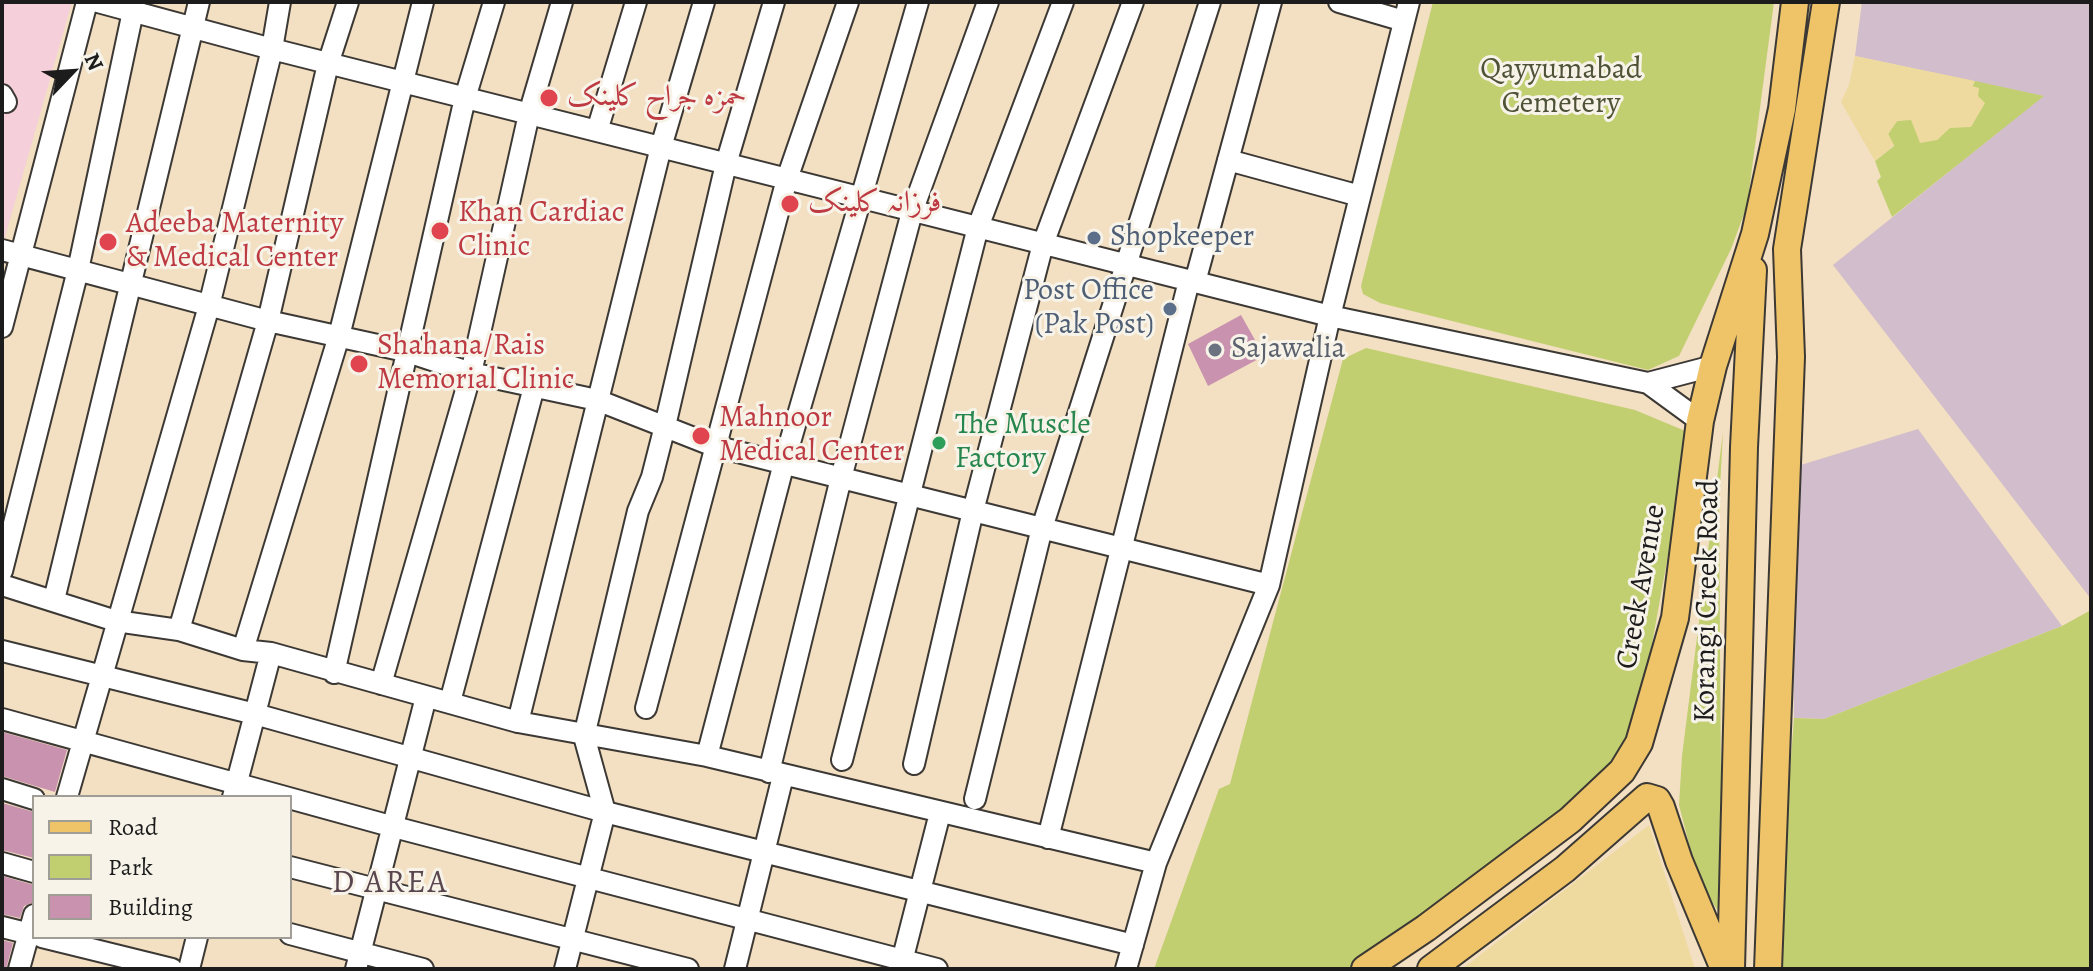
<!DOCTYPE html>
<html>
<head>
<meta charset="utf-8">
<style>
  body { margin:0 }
  #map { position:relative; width:2093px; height:971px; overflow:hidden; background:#f3dfc2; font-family:Alegreya,serif }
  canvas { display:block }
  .frame { position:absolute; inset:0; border:4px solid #1c1c1c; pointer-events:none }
  .legend { position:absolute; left:32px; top:795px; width:260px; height:144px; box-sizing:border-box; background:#f7f3e8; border:2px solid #9f9d96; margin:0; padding:10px 14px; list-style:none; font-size:24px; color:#1c1c1c }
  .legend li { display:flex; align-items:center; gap:16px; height:40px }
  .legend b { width:40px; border:2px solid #9f9d96 }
  .north { position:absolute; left:32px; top:32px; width:80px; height:80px; -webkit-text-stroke:6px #f7f3e8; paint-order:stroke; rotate:65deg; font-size:22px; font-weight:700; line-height:32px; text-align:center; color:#1c1c1c }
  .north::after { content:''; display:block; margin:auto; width:28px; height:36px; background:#1c1c1c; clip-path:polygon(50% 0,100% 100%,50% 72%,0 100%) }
</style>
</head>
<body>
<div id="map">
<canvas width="2093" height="971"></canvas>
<div class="frame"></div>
<ul class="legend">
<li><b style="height:10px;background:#efc469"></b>Road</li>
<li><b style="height:22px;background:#c1cf71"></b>Park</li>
<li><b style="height:22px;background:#c993af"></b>Building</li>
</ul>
<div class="north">N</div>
</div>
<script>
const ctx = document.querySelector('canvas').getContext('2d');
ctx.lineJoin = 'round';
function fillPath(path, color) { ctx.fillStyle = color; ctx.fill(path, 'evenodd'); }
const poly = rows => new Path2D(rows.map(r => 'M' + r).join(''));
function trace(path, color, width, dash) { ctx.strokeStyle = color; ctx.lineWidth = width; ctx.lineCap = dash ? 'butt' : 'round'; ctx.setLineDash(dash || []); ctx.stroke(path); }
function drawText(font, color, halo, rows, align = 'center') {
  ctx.font = font + ' Alegreya,Amiri,serif'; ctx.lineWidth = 6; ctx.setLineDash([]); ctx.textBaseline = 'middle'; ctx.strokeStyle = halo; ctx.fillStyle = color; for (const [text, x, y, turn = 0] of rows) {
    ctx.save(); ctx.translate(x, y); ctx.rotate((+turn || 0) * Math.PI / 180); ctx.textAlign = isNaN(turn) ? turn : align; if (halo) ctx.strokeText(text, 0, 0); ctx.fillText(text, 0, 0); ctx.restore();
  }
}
fillPath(poly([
  [2,2,72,2,3,244,2,243]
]), '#f5cfda');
fillPath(poly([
  [1862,2,2091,2,2091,599,1833,265,2043,96,1855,56],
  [1918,429,2062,626,1824,719,1794,718,1791,468]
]), '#d1bdcb');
fillPath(poly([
  [1433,2,1774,2,1747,206,1731,249,1679,356,1648,370,1380,303,1363,294,1361,286],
  [1975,81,2044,96,1892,217,1877,181,1881,177,1875,161,1894,146,1888,134,1897,121,1911,119,1937,140,1978,96,1972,87],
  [1366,348,1635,410,1690,433,1641,705,1616,757,1583,796,1533,837,1347,969,1154,969,1219,789,1230,784,1343,359],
  [1723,432,1719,506,1722,917,1699,882,1679,805,1682,756],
  [2091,610,2091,969,1775,969,1794,718,1824,719,2062,626]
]), '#c1cf71');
fillPath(poly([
  [1855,56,1975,81,1972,86,1979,88,1978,96,1985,103,1971,127,1950,128,1937,140,1920,143,1911,120,1897,121,1888,134,1894,145,1875,161,1841,102,1849,85],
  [1649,825,1695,969,1462,969]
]), '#eeda9e');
fillPath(poly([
  [1241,315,1264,356,1208,386,1188,344],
  [2,732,67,750,55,792,2,776],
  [2,803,34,812,34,858,2,850],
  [2,876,34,885,34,902,24,906,20,918,2,914],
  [2,940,13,943,6,969,2,969]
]), '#c993af');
const minor = poly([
  [98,2,272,49,1330,316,1648,383,1700,421],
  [1339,2,1404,21],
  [2,95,6,102],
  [597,131,636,2],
  [1228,160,1360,196],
  [2,250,268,321,405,351,471,373,597,400,714,446,1269,585],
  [1195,282,1271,2],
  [2,327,87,2],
  [1648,383,1713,366],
  [2,571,78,270,135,2],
  [2,585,116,621,179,630,243,650,271,653,518,722,707,756,1156,863],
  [54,600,199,2],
  [179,630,268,321,328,64,348,2],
  [243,650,339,336,423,2],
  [2,651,255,714,605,812,1133,945],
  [334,673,465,98,494,2],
  [381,684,471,373,529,114,562,2],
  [450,702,534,387],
  [646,708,787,179,848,2],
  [2,719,394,827,937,969],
  [518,722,661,147,704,2],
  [707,756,784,463,918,2],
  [842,760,978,227,1063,2],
  [914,764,973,511,1043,244,1133,2],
  [769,772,841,478,912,212,988,2],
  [2,789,34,799],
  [67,797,209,306,272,49,280,2],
  [233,797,271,653],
  [975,799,1042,528,1210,2],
  [1048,838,1189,281],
  [2,863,34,872],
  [290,867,688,969],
  [2,927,34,935],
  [290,934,423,969],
  [42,937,172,969],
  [19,969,34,915],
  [189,969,197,937],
  [356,969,426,697],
  [565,969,605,812,584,736,638,511,652,477,665,426,726,164,774,2],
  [735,969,783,776],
  [900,969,940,813],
  [1126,969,1156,863,1269,585,1330,316,1409,2]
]);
const major = poly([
  [1365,969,1426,928,1570,820,1622,771,1639,743,1675,618,1700,421,1713,366,1755,234,1782,109,1795,2],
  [1431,969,1565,869,1647,797,1657,800,1661,807,1679,861,1724,969],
  [1731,969,1744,447,1753,270],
  [1768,969,1791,357,1787,249,1826,2]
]);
trace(minor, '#3c3935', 24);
trace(major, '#3c3935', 30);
trace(minor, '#fff', 20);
trace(major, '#efc469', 26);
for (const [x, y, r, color] of [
  [549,98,10,"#e0444e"],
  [790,204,10,"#e0444e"],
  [440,231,10,"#e0444e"],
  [1094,238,8,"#5c6f8a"],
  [108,242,10,"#e0444e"],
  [1170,309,8,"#5c6f8a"],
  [1215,350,8,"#6b7280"],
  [359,364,10,"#e0444e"],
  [701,436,10,"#e0444e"],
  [939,443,8,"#2e9e5b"]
]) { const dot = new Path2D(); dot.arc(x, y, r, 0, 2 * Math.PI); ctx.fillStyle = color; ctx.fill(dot); trace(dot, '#f7f3e8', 3); }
drawText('30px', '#4e5236', '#f7f3e8', [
  ["Qayyumabad",1561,71],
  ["Cemetery",1561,105]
]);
drawText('30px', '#be3a42', '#f7f3e8', [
  ["حمزہ جراح کلینک",567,98],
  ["فرزانہ کلینک",808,204],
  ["Khan Cardiac",458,214],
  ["Clinic",458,248],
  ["Adeeba Maternity",126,225],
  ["& Medical Center",126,259],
  ["Shahana/Rais",377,347],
  ["Memorial Clinic",377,381],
  ["Mahnoor",719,419],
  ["Medical Center",719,453]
], 'left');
drawText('30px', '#4e5e75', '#f7f3e8', [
  ["Shopkeeper",1110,238],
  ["Post Office",1154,292,"right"],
  ["(Pak Post)",1154,326,"right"]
], 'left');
drawText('30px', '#5b616d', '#f7f3e8', [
  ["Sajawalia",1231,350]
], 'left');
drawText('30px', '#27864d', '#f7f3e8', [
  ["The Muscle",955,426],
  ["Factory",955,460]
], 'left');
drawText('30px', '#1c1c1c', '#f7f3e8', [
  ["Creek Avenue",1642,587,-80],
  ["Korangi Creek Road",1708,601,-89]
]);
ctx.letterSpacing = '2px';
drawText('32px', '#59464f', '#f7f3e8', [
  ["D AREA",390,884]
]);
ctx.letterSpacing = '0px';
</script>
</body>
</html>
